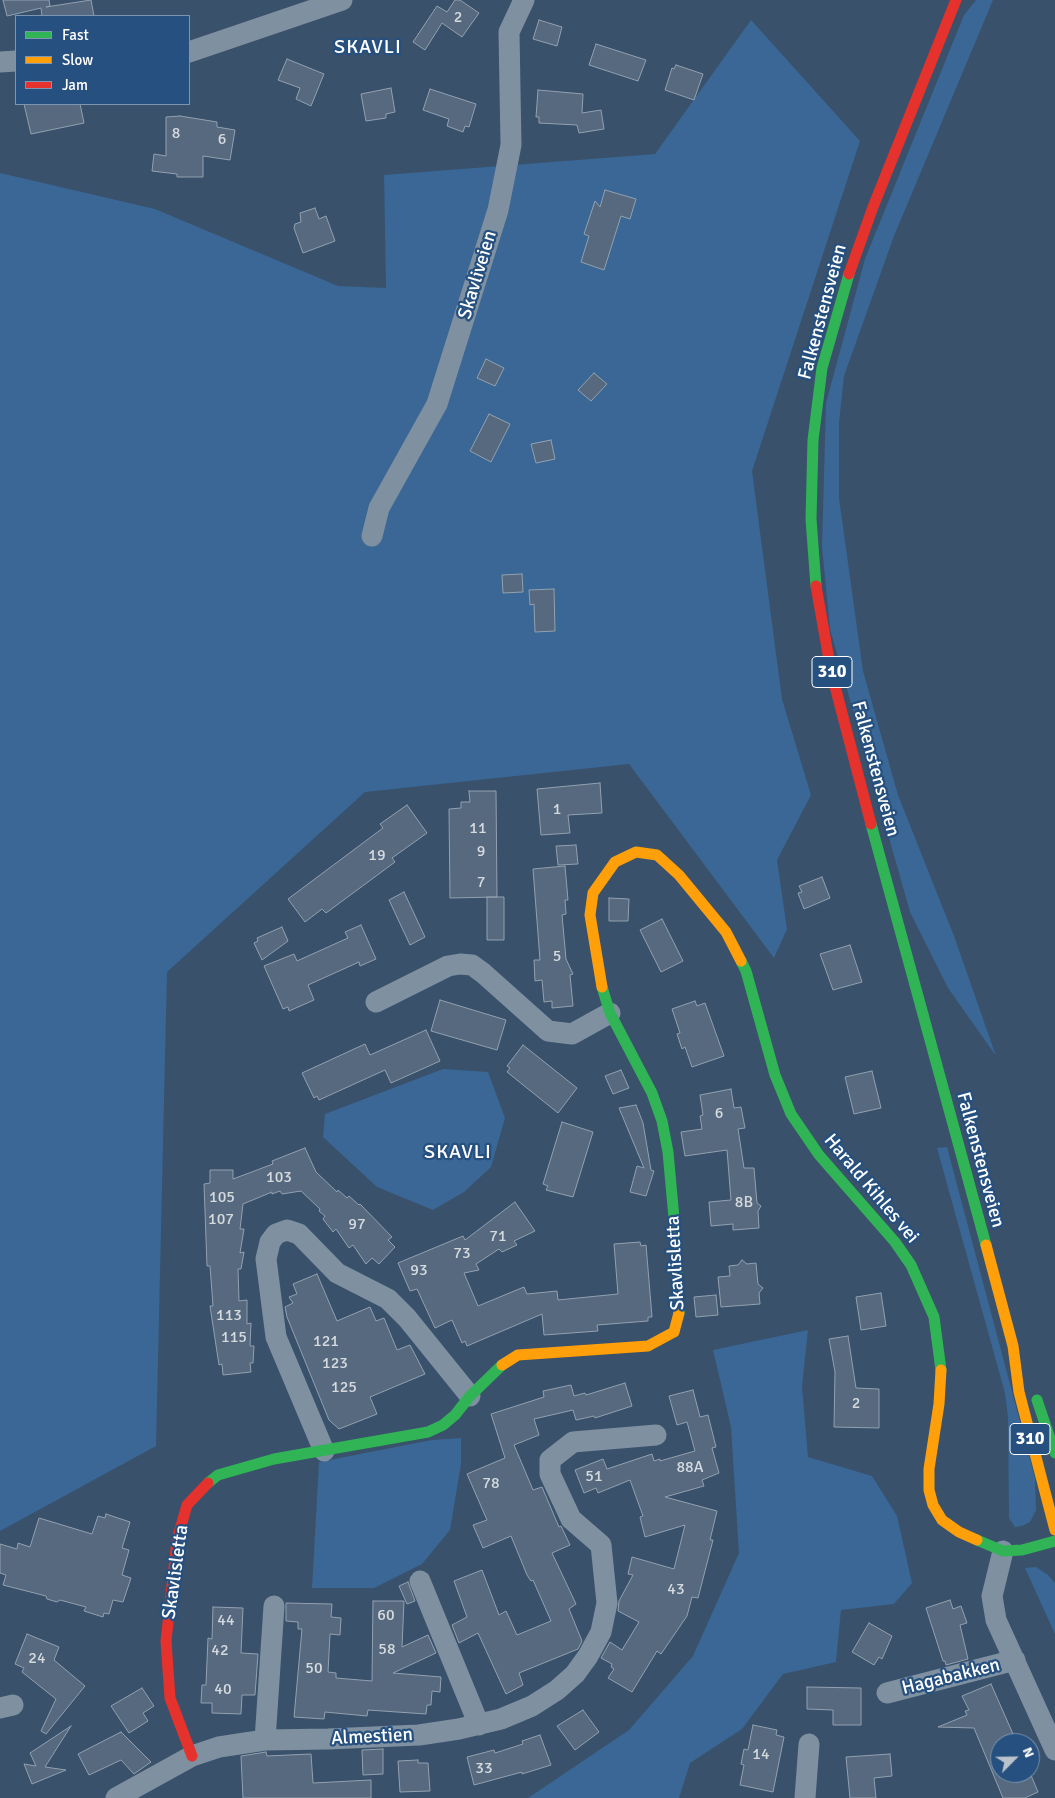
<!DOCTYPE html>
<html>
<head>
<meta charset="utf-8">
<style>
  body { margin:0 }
  #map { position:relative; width:1055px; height:1798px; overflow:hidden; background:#39516b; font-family:Signika,sans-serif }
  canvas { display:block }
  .legend { position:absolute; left:15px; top:15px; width:175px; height:90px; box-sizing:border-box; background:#25507f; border:1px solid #7c96b2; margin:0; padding:6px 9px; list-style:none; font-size:15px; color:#fff }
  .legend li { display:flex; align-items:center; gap:10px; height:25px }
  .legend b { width:25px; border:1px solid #7c96b2 }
  .north { position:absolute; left:990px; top:1733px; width:50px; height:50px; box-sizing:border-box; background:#25507f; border:1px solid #7c96b2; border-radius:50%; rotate:67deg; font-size:14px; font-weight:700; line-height:20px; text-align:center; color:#fff }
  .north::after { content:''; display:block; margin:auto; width:18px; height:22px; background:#bac2cb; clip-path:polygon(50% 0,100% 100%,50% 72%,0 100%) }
</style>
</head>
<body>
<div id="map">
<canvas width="1055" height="1798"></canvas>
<ul class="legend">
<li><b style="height:6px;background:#30b455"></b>Fast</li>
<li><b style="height:6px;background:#ff9f0a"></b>Slow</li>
<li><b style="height:6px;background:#e5322d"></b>Jam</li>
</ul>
<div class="north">N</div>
</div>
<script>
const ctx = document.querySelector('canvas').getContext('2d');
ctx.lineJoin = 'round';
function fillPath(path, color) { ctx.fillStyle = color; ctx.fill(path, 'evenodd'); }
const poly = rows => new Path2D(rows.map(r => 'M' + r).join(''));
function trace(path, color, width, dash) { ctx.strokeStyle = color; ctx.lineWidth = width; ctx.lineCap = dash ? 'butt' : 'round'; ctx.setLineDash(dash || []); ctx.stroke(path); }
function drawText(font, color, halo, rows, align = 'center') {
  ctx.font = font + ' Signika,sans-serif'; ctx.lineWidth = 4.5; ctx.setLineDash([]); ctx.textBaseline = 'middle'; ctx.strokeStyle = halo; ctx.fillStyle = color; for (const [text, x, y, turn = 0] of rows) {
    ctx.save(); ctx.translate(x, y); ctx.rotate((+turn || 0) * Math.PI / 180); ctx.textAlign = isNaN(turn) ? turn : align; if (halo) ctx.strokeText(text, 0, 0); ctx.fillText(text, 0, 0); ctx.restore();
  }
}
fillPath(poly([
  [976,0,993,0,894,236,844,376,839,423,839,498,863,671,898,795,954,936,996,1056,948,988,910,912,830,629,822,547,826,403,865,259,964,15],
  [751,20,860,141,752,471,782,699,811,795,777,860,787,929,774,958,629,764,365,792,167,972,156,1446,0,1531,0,173,155,209,338,286,386,288,384,175,655,154],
  [443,1069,488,1072,505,1118,491,1167,464,1192,433,1210,377,1187,323,1137,325,1114],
  [947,1147,1035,1478,1036,1510,1030,1522,1022,1526,1015,1527,1009,1518,1008,1417,1005,1393,937,1148],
  [808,1330,802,1386,808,1457,872,1476,897,1516,912,1583,894,1604,841,1610,836,1662,783,1674,742,1729,690,1763,679,1798,528,1798,629,1730,693,1656,739,1553,731,1427,713,1350],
  [461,1438,461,1464,450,1530,422,1564,374,1588,312,1588,319,1462,432,1440],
  [1036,1567,1048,1575,1055,1583,1055,1634,1025,1568]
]), '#3a6795');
const building = poly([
  [3,0,49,0,50,6,46,7,91,0,94,16,42,16,41,8,7,16,3,0],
  [455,0,460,0,479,13,462,37,442,23,425,50,413,42,437,6,447,12,455,0],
  [539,20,562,27,557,46,533,39,539,20],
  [596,44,646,60,638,81,589,65,596,44],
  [287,59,324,74,311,106,296,99,300,88,278,80,287,59],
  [676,65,703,74,694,100,665,90,672,68,674,69,676,65],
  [391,88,395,112,386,114,386,118,366,121,361,94,391,88],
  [430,89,476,104,469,127,465,126,463,132,447,126,449,119,423,110,430,89],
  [538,90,583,94,582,113,601,110,604,129,579,133,577,125,539,123,539,117,536,117,538,90],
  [24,104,80,104,84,123,31,134,24,104],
  [180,116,217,122,217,127,235,130,230,160,203,156,203,177,177,177,177,174,152,171,154,154,166,156,166,117,180,116],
  [605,190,636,199,630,219,621,216,604,270,581,262,589,236,584,234,595,201,600,207,605,190],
  [315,208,319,219,326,216,335,241,303,253,294,228,295,224,301,222,300,213,315,208],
  [486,359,504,368,495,386,477,378,486,359],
  [594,373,607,384,591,401,578,390,594,373],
  [489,414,510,424,491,462,470,451,489,414],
  [551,440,555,459,536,463,531,444,551,440],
  [522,574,523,592,503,593,502,575,522,574],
  [554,589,555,631,535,632,534,604,530,605,529,590,554,589],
  [600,783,602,813,568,815,570,833,541,835,537,789,600,783],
  [469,791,496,791,497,897,450,898,449,809,461,808,461,802,470,802,469,791],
  [407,805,427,833,392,858,395,862,326,913,322,909,305,922,288,899,383,828,380,824,407,805],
  [576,845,578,864,558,865,556,846,576,845],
  [565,866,568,900,565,900,566,914,562,915,566,959,573,974,570,975,573,1006,552,1008,552,1001,544,1002,542,980,535,981,534,960,540,960,533,869,565,866],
  [822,877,830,898,804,909,798,893,802,892,799,886,822,877],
  [404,892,425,937,410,945,389,900,404,892],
  [487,897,504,897,504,940,487,940,487,897],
  [609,898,629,899,628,921,609,921,609,898],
  [662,919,683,961,661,972,640,930,662,919],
  [361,925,376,959,360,966,359,962,308,985,314,1000,289,1011,288,1007,283,1009,264,966,294,954,297,961,348,938,345,932,361,925],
  [282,927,288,941,262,960,254,943,258,941,257,938,282,927],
  [850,945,862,982,833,990,820,954,850,945],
  [440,1000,506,1020,497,1050,431,1031,440,1000],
  [695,1001,697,1006,705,1003,724,1056,692,1067,685,1047,682,1049,677,1034,680,1033,672,1009,695,1001],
  [426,1030,440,1061,391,1083,385,1070,319,1100,317,1096,314,1098,302,1073,365,1044,370,1055,426,1030],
  [523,1045,577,1088,558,1113,507,1072,510,1068,507,1066,523,1045],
  [621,1070,629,1088,613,1094,605,1076,621,1070],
  [872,1071,881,1108,854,1114,845,1077,872,1071],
  [731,1089,734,1108,741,1107,745,1128,738,1129,744,1168,754,1168,757,1203,761,1206,758,1211,759,1228,733,1230,733,1224,711,1226,709,1202,731,1200,727,1150,685,1156,681,1132,702,1129,700,1116,703,1115,700,1095,731,1089],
  [636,1105,643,1123,651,1170,654,1171,646,1196,630,1192,637,1166,644,1168,619,1108,636,1105],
  [562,1122,593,1132,573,1197,546,1190,548,1186,543,1184,562,1122],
  [305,1148,316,1172,337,1192,338,1190,347,1198,349,1196,359,1205,360,1204,392,1237,388,1240,395,1247,379,1264,372,1258,366,1264,353,1245,349,1248,336,1229,333,1232,323,1219,325,1216,319,1211,320,1209,301,1191,282,1194,280,1191,272,1194,272,1192,243,1204,240,1229,244,1229,240,1253,244,1252,241,1269,238,1269,239,1301,247,1300,247,1324,251,1323,250,1346,254,1346,253,1363,250,1363,251,1372,223,1375,222,1364,219,1365,210,1306,213,1306,210,1266,207,1266,204,1184,210,1183,210,1170,233,1170,233,1179,273,1164,272,1161,305,1148],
  [515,1202,535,1231,514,1241,517,1245,502,1252,499,1249,476,1264,479,1270,464,1273,478,1306,524,1287,527,1294,557,1291,558,1300,618,1294,614,1244,640,1242,641,1246,646,1245,652,1317,648,1317,648,1321,597,1325,598,1331,544,1335,542,1314,467,1346,465,1341,462,1343,452,1320,435,1328,417,1289,410,1291,398,1263,463,1236,465,1240,515,1202],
  [742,1260,747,1264,756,1263,758,1284,763,1288,759,1293,760,1304,721,1307,718,1277,730,1276,729,1266,738,1265,742,1260],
  [317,1274,337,1321,370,1307,376,1321,384,1318,397,1350,410,1345,425,1374,370,1397,377,1414,339,1429,329,1420,287,1317,285,1307,293,1303,289,1297,297,1294,293,1284,317,1274],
  [881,1293,886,1326,861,1330,856,1297,881,1293],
  [716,1295,718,1315,696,1317,694,1297,716,1295],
  [848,1336,856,1388,879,1389,879,1428,834,1427,835,1372,829,1339,848,1336],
  [625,1383,632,1406,595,1418,594,1416,576,1420,573,1410,534,1419,539,1435,514,1445,533,1490,542,1487,559,1527,561,1526,570,1545,552,1553,576,1604,569,1609,582,1641,578,1649,519,1673,523,1685,506,1694,478,1633,459,1643,452,1625,467,1617,454,1581,482,1570,499,1615,506,1611,517,1635,551,1621,533,1580,531,1581,527,1575,511,1536,483,1548,473,1525,487,1520,467,1474,505,1458,491,1414,544,1397,543,1391,571,1385,574,1396,585,1393,586,1395,625,1383],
  [693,1390,700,1417,708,1415,716,1447,712,1448,719,1473,702,1480,704,1486,665,1497,717,1511,710,1540,713,1540,698,1598,692,1597,687,1616,661,1654,657,1651,632,1692,608,1678,614,1669,611,1667,612,1664,601,1658,610,1642,622,1650,639,1622,618,1611,619,1601,633,1575,628,1574,632,1557,674,1569,685,1525,645,1537,640,1517,643,1516,630,1480,598,1493,596,1488,584,1493,575,1470,603,1459,607,1469,652,1454,654,1461,660,1459,660,1461,695,1451,687,1422,677,1425,669,1396,693,1390],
  [106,1514,130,1522,122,1548,129,1550,122,1575,131,1578,123,1602,113,1600,109,1614,104,1613,103,1617,84,1611,86,1607,60,1600,57,1602,47,1599,46,1596,3,1585,6,1575,0,1573,0,1544,17,1549,18,1543,30,1547,39,1518,92,1534,98,1516,105,1518,106,1514],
  [408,1582,415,1601,407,1604,399,1586,408,1582],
  [950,1600,953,1609,961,1606,967,1623,960,1625,968,1659,946,1665,945,1661,943,1661,926,1608,950,1600],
  [373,1601,404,1601,402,1647,428,1635,436,1653,393,1673,441,1677,440,1692,432,1691,431,1705,427,1705,426,1714,368,1710,367,1716,325,1712,324,1719,294,1717,302,1629,298,1629,298,1622,286,1621,286,1603,332,1604,331,1617,341,1618,340,1635,330,1634,328,1672,336,1673,336,1678,372,1681,373,1601],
  [213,1607,243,1608,241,1653,258,1654,255,1695,242,1695,241,1714,212,1713,212,1703,201,1703,202,1685,206,1685,208,1638,212,1639,213,1607],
  [869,1623,892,1636,882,1659,879,1657,874,1665,852,1652,869,1623],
  [27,1634,59,1647,54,1660,85,1686,46,1734,41,1731,56,1699,22,1672,24,1668,15,1664,27,1634],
  [991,1684,1017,1743,1000,1743,1000,1773,1030,1773,1038,1792,1025,1798,1003,1798,974,1728,938,1727,967,1715,965,1711,969,1710,962,1696,991,1684],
  [807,1687,861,1688,861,1725,833,1725,833,1710,807,1709,807,1687],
  [142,1688,154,1706,143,1713,148,1721,129,1733,111,1706,142,1688],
  [583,1710,599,1732,575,1750,557,1726,583,1710],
  [753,1725,777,1730,776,1735,784,1737,773,1792,740,1785,744,1765,741,1764,744,1749,748,1750,753,1725],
  [71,1726,45,1767,66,1770,32,1784,24,1764,36,1766,30,1753,71,1726],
  [121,1732,151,1762,134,1774,121,1760,89,1775,78,1754,121,1732],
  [540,1735,551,1765,522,1774,522,1772,474,1785,467,1757,494,1750,495,1753,523,1744,522,1741,540,1735],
  [383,1749,383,1774,363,1775,362,1750,383,1749],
  [266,1752,267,1756,311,1754,313,1783,371,1780,371,1798,243,1798,241,1756,266,1752],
  [890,1754,892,1776,874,1778,876,1798,850,1798,846,1757,890,1754],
  [418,1760,418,1763,428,1763,430,1791,400,1792,398,1761,418,1760]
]);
fillPath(building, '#57697e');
trace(building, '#92a1b0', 1);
trace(poly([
  [189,52,342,0],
  [0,62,16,61],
  [372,536,379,508,437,404,498,210,511,145,509,32,524,0],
  [376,1002,448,966,460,964,472,965,483,973,548,1031,572,1034,610,1013],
  [324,1451,276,1337,266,1259,270,1242,276,1234,287,1230,299,1234,337,1273,388,1299,407,1318,470,1396],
  [1003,1551,992,1596,996,1620,1055,1750],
  [420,1581,479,1725],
  [887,1693,1015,1660],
  [0,1708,13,1705],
  [265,1740,274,1606],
  [116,1798,192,1756,219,1747,265,1740,328,1739,419,1735,459,1729,501,1719,532,1706,557,1690,575,1674,588,1656,601,1632,607,1603,601,1545,571,1519,550,1474,550,1460,573,1442,656,1435],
  [805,1798,809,1744]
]), '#7f90a1', 21);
trace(poly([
  [816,586,811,519,813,440,822,368,849,274],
  [871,824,986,1245],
  [741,961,746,971,775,1075,791,1114,819,1155,895,1242,911,1265,934,1317,941,1370],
  [602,987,610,1013,652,1093,662,1121,668,1152,674,1218,679,1313],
  [1037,1400,1055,1453],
  [208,1483,218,1475,274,1459,428,1432,443,1425,455,1415,470,1396,502,1365],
  [977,1540,1003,1551,1022,1550,1055,1541]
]), '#30b455', 11);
trace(poly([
  [602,987,590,915,593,893,615,862,636,852,657,855,679,875,726,932,741,961],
  [986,1245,1013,1346,1019,1392,1055,1530],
  [502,1365,518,1355,648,1346,674,1332,679,1313],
  [941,1370,939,1404,929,1469,929,1490,933,1505,942,1520,959,1532,977,1540]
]), '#ff9f0a', 11);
trace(poly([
  [849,274,873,207,956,0],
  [816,586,831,671,871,824],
  [192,1756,170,1698,166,1641,177,1540,187,1505,208,1483]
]), '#e5322d', 11);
drawText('16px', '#d5dadf', null, [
  ["2",458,18],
  ["8",176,134],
  ["6",222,140],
  ["1",557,810],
  ["11",478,829],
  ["9",481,852],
  ["19",377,856],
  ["7",481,883],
  ["5",557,957],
  ["6",719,1114],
  ["103",279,1178],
  ["105",222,1198],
  ["8B",744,1203],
  ["107",221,1220],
  ["97",357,1225],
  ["71",498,1237],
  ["73",462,1254],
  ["93",419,1271],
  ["113",229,1316],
  ["115",234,1338],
  ["121",326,1342],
  ["123",335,1364],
  ["125",344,1388],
  ["2",856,1404],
  ["88A",690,1468],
  ["51",594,1477],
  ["78",491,1484],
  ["43",676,1590],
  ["60",386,1616],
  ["44",226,1621],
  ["58",387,1650],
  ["42",220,1651],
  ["24",37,1659],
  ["50",314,1669],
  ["40",223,1690],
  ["14",761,1755],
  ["33",484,1769]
]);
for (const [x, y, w] of [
  [832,672,40],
  [1030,1439,40]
]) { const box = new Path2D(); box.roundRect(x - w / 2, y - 15.5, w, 31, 4); ctx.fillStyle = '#25507f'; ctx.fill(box); trace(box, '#fff', 1); }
drawText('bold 18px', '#fff', null, [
  ["310",832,672],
  ["310",1030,1439]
]);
drawText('19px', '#fff', '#25507f', [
  ["Skavliveien",478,275,-73],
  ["Falkenstensveien",823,312,-75],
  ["Falkenstensveien",875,769,75],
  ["Falkenstensveien",980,1160,75],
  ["Harald Kihles vei",871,1189,50],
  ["Skavlisletta",676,1263,-93],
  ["Skavlisletta",176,1572,-82],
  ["Hagabakken",951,1677,-14],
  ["Almestien",372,1737,-3]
]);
ctx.letterSpacing = '1px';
drawText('20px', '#fff', '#25507f', [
  ["SKAVLI",368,48],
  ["SKAVLI",458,1153]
]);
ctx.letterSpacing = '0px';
</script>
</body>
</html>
